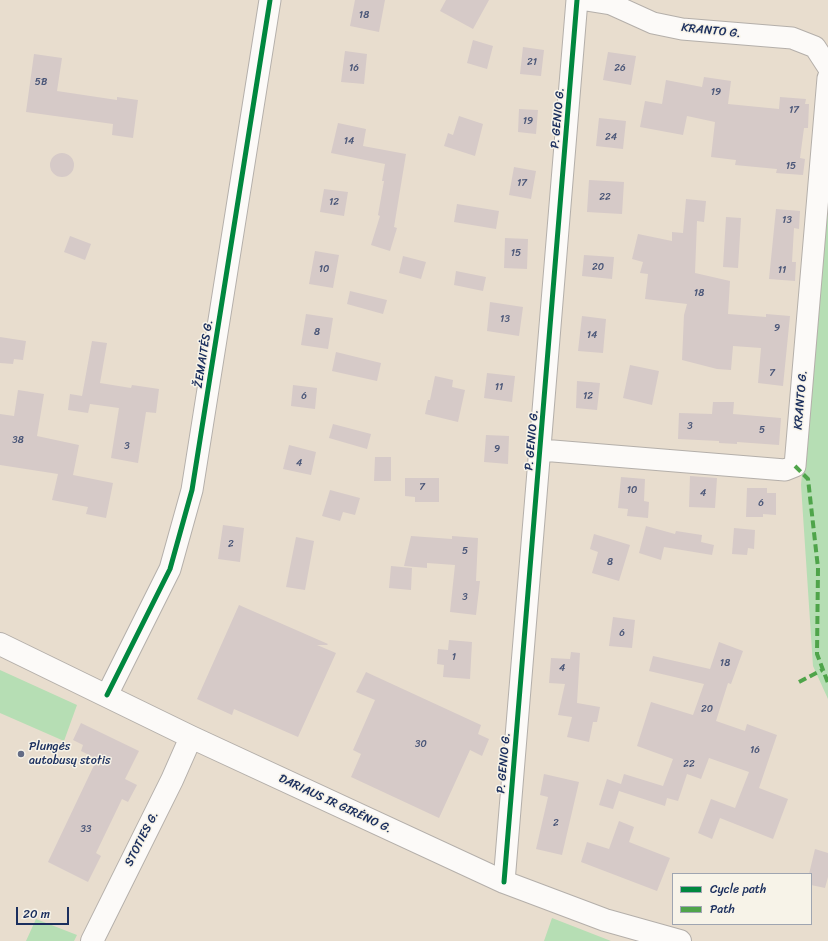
<!DOCTYPE html>
<html>
<head>
<meta charset="utf-8">
<style>
  body { margin:0 }
  #map { position:relative; width:828px; height:941px; overflow:hidden; background:#e8ddce; font-family:Sriracha,sans-serif }
  canvas { display:block }
  .legend { position:absolute; left:672px; top:873px; width:140px; height:52px; box-sizing:border-box; background:#f7f3e8; border:1px solid #9fa5b1; margin:0; padding:5px 7px; list-style:none; font-size:12px; color:#1b2f5e }
  .legend li { display:flex; align-items:center; gap:8px; height:20px }
  .legend b { width:20px; border:1px solid #9fa5b1 }
  .scale { position:absolute; left:16px; top:907px; width:53px; height:18px; box-sizing:border-box; border:2px solid #1b2f5e; border-top:0; padding-left:5px; font-size:12px; line-height:14px; white-space:nowrap; color:#1b2f5e; -webkit-text-stroke:3px #f7f3e8; paint-order:stroke }
</style>
</head>
<body>
<div id="map">
<canvas width="828" height="941"></canvas>
<ul class="legend">
<li><b style="height:5px;background:#00873e"></b>Cycle path</li>
<li><b style="height:5px;background:#4fa44a"></b>Path</li>
</ul>
<div class="scale">20 m</div>
</div>
<script>
const ctx = document.querySelector('canvas').getContext('2d');
ctx.lineJoin = 'round';
function fillPath(path, color) { ctx.fillStyle = color; ctx.fill(path, 'evenodd'); }
const poly = rows => new Path2D(rows.map(r => 'M' + r).join(''));
function trace(path, color, width, dash) { ctx.strokeStyle = color; ctx.lineWidth = width; ctx.lineCap = dash ? 'butt' : 'round'; ctx.setLineDash(dash || []); ctx.stroke(path); }
function drawText(font, color, halo, rows, align = 'center') {
  ctx.font = font + ' Sriracha,sans-serif'; ctx.lineWidth = 3; ctx.setLineDash([]); ctx.textBaseline = 'middle'; ctx.strokeStyle = halo; ctx.fillStyle = color; for (const [text, x, y, turn = 0] of rows) {
    ctx.save(); ctx.translate(x, y); ctx.rotate((+turn || 0) * Math.PI / 180); ctx.textAlign = isNaN(turn) ? turn : align; if (halo) ctx.strokeText(text, 0, 0); ctx.fillText(text, 0, 0); ctx.restore();
  }
}
fillPath(poly([
  [828,174,828,699,813,666,801,485],
  [0,670,77,705,64,741,0,713],
  [552,918,611,941,544,941],
  [36,919,77,935,74,941,26,941]
]), '#b6deb4');
fillPath(poly([
  [355,0,385,0,379,32,350,26],
  [446,0,489,0,473,29,440,11],
  [473,40,493,46,487,69,467,63],
  [523,47,544,50,541,76,520,74],
  [345,51,367,54,364,84,341,82],
  [608,52,636,56,631,85,603,80],
  [34,54,62,58,57,91,117,100,117,97,138,100,133,138,112,135,113,124,26,112],
  [704,77,731,81,728,104,779,109,780,97,806,99,805,104,809,104,808,128,804,128,800,158,805,159,803,175,776,173,777,169,735,165,736,160,711,157,715,122,687,116,683,135,640,127,645,101,662,104,666,80,702,87],
  [519,109,538,110,536,134,518,132],
  [459,116,483,124,475,156,444,146,448,133,453,135],
  [599,118,626,121,623,149,596,146],
  [338,123,366,129,363,146,406,154,394,227,397,228,390,251,371,245,380,216,378,215,384,181,382,181,385,164,331,153],
  '50 165a12 12 0 1 1 24 0a12 12 0 1 1-24 0Z',
  [514,167,536,171,531,199,509,195],
  [589,180,624,182,622,214,587,212],
  [324,189,348,192,344,216,320,212],
  [686,199,706,201,704,222,697,221,695,273,730,281,728,314,766,317,766,314,790,316,783,386,758,383,761,348,733,346,731,370,717,369,682,360,684,315,687,304,645,299,648,274,640,273,643,262,632,259,638,234,672,241,672,232,683,233],
  [457,204,499,211,496,229,454,222],
  [776,209,800,211,799,229,794,228,792,262,796,262,795,281,769,279],
  [726,217,741,218,738,268,723,267],
  [70,236,91,244,85,260,64,252],
  [505,238,528,239,527,269,504,268],
  [315,251,339,255,333,288,309,284],
  [584,255,614,257,612,279,582,276],
  [403,256,426,262,421,279,399,273],
  [456,271,486,277,483,291,454,285],
  [350,291,387,300,383,314,347,304],
  [490,302,523,307,519,336,487,331],
  [306,314,333,318,328,349,301,345],
  [582,316,606,319,603,353,578,351],
  [0,337,26,341,23,360,14,359,13,364,0,363],
  [92,341,107,343,100,383,131,388,132,385,159,389,156,413,146,412,138,463,111,458,119,408,90,404,88,413,68,410,70,394,82,396],
  [336,352,381,363,377,381,332,371],
  [630,365,659,371,652,405,623,398],
  [487,373,515,376,512,402,484,398],
  [435,376,453,380,452,387,465,390,458,422,425,414,428,400,430,400],
  [577,381,600,383,597,410,576,408],
  [293,385,317,388,315,409,291,406],
  [18,390,44,394,37,436,79,445,73,475,113,483,106,518,86,514,88,507,52,500,58,474,0,465,0,414,14,416],
  [713,402,734,402,733,414,781,418,779,445,737,442,737,444,719,443,719,441,678,439,679,413,712,414],
  [333,424,371,434,367,449,329,438],
  [486,435,509,436,508,464,484,462],
  [289,445,316,452,311,475,283,469],
  [375,457,391,457,391,481,374,481],
  [690,476,717,478,715,508,689,507],
  [621,477,645,479,644,501,649,502,648,518,627,516,628,509,618,508],
  [405,478,439,478,439,502,415,502,415,497,405,496],
  [747,488,767,488,767,493,776,493,776,515,763,514,763,517,746,517],
  [330,490,360,498,355,515,343,512,340,521,322,516],
  [223,525,244,528,240,562,218,559],
  [646,526,675,534,676,531,702,535,701,542,714,545,712,555,664,547,661,560,639,553],
  [734,528,755,530,754,549,748,548,747,555,732,554],
  [594,534,630,545,619,581,592,573,598,552,590,549],
  [411,536,452,539,452,536,478,538,476,581,480,581,476,615,450,612,455,565,427,563,427,568,404,566],
  [296,537,314,541,305,590,286,587],
  [391,566,412,568,411,590,389,588],
  [239,605,328,644,327,645,317,645,336,653,298,737,234,709,232,715,197,699],
  [613,617,635,620,632,648,609,646],
  [449,640,472,642,470,679,443,677,444,665,437,664,438,649,448,650],
  [719,642,743,651,731,684,728,683,716,721,745,731,747,724,777,735,759,788,788,799,773,839,720,818,712,839,698,833,711,799,735,808,749,772,709,758,701,779,687,774,678,801,667,798,665,806,619,791,613,809,599,805,607,779,621,784,624,774,663,786,673,759,637,746,651,702,693,715,704,684,649,671,653,656,710,669],
  [571,652,580,653,577,703,600,707,597,722,593,722,589,742,567,737,572,717,558,715,565,684,549,683,551,658,570,659],
  [366,672,481,725,478,734,489,739,482,756,470,750,439,818,351,777,361,754,353,750,375,700,356,692],
  [81,723,139,751,125,779,137,785,128,802,122,799,96,853,101,856,88,882,48,862,97,759,81,751,83,745,73,740],
  [544,774,579,782,562,855,536,849,548,797,540,795],
  [619,821,634,827,629,842,670,858,657,891,581,862,587,842,609,849],
  [815,849,828,853,828,877,825,888,811,885,811,874,809,874]
]), '#d6cac8');
const street = poly([
  [586,0,611,4,653,23,682,29,792,38,815,47,828,67],
  [541,450,785,470,795,466,828,78],
  [107,695,170,569,192,490,270,0],
  [504,882,577,0]
]);
const secondary = poly([
  [0,644,191,737,504,882,605,920,680,941],
  [92,941,172,780,191,737]
]);
trace(street, '#b4afaa', 23);
trace(secondary, '#b4afaa', 24);
trace(street, '#fcfaf8', 21);
trace(secondary, '#fcfaf8', 22);
trace(poly([
  [795,466,808,479,818,568,817,654,828,683],
  [799,682,822,670]
]), '#4fa44a', 4, [8, 4]);
trace(poly([
  [107,695,170,569,192,490,270,0],
  [504,882,577,0]
]), '#00873e', 5);
for (const [x, y, r, color] of [
  [21,754,4,"#636c85"]
]) { const dot = new Path2D(); dot.arc(x, y, r, 0, 2 * Math.PI); ctx.fillStyle = color; ctx.fill(dot); trace(dot, '#f7f3e8', 1.5); }
drawText('10px', '#4a5678', null, [
  ["18",364,15],
  ["21",532,62],
  ["16",354,68],
  ["26",620,68],
  ["5B",41,82],
  ["19",716,92],
  ["17",794,110],
  ["19",528,121],
  ["24",611,137],
  ["14",349,141],
  ["15",791,166],
  ["17",522,183],
  ["22",605,197],
  ["12",334,202],
  ["13",787,220],
  ["15",516,253],
  ["20",598,267],
  ["10",324,269],
  ["11",782,270],
  ["18",699,293],
  ["13",505,319],
  ["9",777,328],
  ["8",317,332],
  ["14",592,335],
  ["7",772,373],
  ["11",499,387],
  ["6",304,396],
  ["12",588,396],
  ["3",690,426],
  ["5",762,430],
  ["38",18,440],
  ["3",127,446],
  ["9",497,449],
  ["4",299,463],
  ["7",422,487],
  ["10",632,490],
  ["4",703,493],
  ["6",761,503],
  ["2",231,544],
  ["5",465,551],
  ["8",610,562],
  ["3",465,597],
  ["6",622,633],
  ["1",454,657],
  ["18",725,663],
  ["4",562,668],
  ["20",707,709],
  ["30",421,744],
  ["16",755,750],
  ["22",689,764],
  ["2",556,823],
  ["33",86,829]
]);
drawText('12px', '#1b2f5e', '#f7f3e8', [
  ["KRANTO G.",711,31,6],
  ["P. GENIO G.",558,118,-85],
  ["ŽEMAITĖS G.",204,354,-81],
  ["KRANTO G.",801,400,-85],
  ["P. GENIO G.",532,440,-85],
  ["P. GENIO G.",504,763,-85],
  ["DARIAUS IR GIRĖNO G.",335,804,25],
  ["STOTIES G.",142,839,-63]
]);
drawText('12px', '#1b2f5e', '#f7f3e8', [
  ["Plungės",29,747],
  ["autobusų stotis",29,761]
], 'left');
</script>
</body>
</html>
